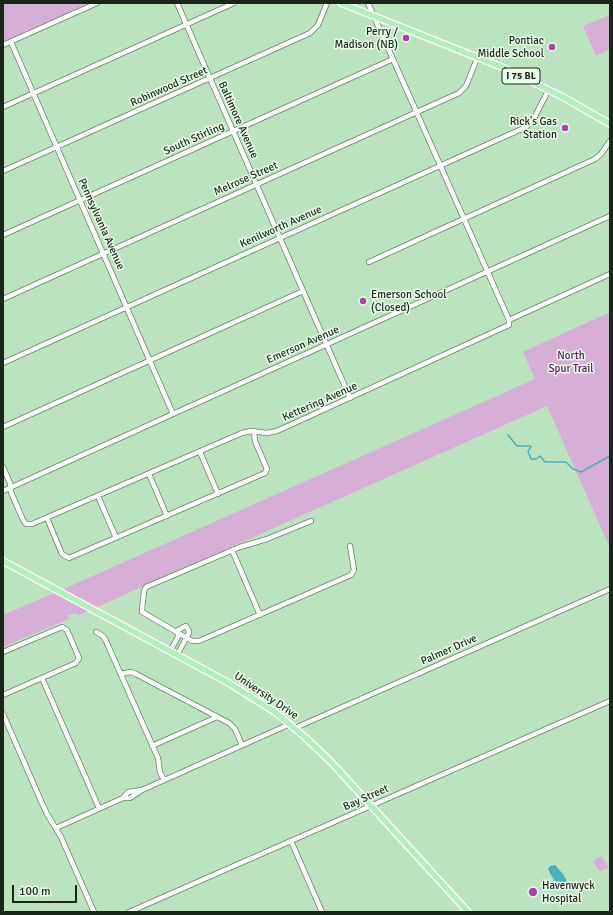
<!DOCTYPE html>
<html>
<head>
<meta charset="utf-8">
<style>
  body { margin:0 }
  #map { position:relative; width:613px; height:915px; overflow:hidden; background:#bbe3bf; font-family:Signika,sans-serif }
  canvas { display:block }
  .frame { position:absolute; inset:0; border:4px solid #18271a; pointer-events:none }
  .scale { position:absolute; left:12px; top:885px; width:65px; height:18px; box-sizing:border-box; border:2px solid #18271a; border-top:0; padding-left:5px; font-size:12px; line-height:14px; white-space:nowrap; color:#18271a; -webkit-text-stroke:3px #eafeec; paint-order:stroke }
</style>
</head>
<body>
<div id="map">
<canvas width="613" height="915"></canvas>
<div class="frame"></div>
<div class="scale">100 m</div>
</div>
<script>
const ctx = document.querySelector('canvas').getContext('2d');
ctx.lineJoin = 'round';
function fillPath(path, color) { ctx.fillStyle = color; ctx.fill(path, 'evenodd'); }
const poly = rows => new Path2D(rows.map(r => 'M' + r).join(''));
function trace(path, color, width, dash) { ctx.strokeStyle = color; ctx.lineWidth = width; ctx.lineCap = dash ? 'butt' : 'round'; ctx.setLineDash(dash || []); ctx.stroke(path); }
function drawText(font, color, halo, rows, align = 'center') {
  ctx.font = font + ' Signika,sans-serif'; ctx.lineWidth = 3; ctx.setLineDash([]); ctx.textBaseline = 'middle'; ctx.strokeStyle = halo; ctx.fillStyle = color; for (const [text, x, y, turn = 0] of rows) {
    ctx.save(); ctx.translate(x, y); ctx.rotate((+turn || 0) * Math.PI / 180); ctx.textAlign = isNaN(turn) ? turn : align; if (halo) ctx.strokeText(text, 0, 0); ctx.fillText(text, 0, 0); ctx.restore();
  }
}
fillPath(poly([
  [3,3,90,3,3,42],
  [610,15,610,49,596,56,583,26],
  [610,312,610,548,547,406,79,615,75,613,67,616,69,619,3,647,3,615,57,592,535,379,523,352],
  [601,856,609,867,600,872,593,861]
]), '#d7aed5');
fillPath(poly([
  [555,865,563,874,567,881,565,883,557,885,550,873,548,869,550,866]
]), '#4cafbd');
trace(poly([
  [508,435,517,446,530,446,531,447,528,451,531,459,536,459,540,456,545,462,566,462,573,469,581,472,610,456]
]), '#4cafbd', 1.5);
const minor = poly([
  [177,3,350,398],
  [11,42,173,414],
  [3,45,97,3],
  [3,107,234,3],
  [3,171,310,33,318,25,327,3],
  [3,235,393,59],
  [369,262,595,159,601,154,610,141],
  [3,299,459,93,466,86,478,56],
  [509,320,610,274],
  [3,363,526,127,533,120,549,89],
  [3,427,303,291],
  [200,452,218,494],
  [3,467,10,483,11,492,23,520,26,524,32,524,242,433,251,431,267,433,277,431,509,325,509,320,368,3],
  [149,474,167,516],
  [3,491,610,216],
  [98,496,116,538],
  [47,518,62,554,69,558,265,473,267,469,255,441,254,431],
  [311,521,267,539,240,547,146,587,144,591,142,609,142,612,192,641,199,641,351,575,354,570,350,546],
  [232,550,260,615],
  [96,632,103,636,106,641,158,758,160,772,164,780],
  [170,651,178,637,178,630,186,626,189,631,189,633,177,655],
  [3,652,62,627,67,630,79,658,76,663,3,695],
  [121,674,130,672,136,674,229,723,235,729,242,745],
  [42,678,99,808],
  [3,714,41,801,47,814,61,837,94,912],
  [295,728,610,589],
  [152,746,217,717],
  [123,798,130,798,142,790,290,724],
  [56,828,123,798,128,792,142,790],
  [291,841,322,912],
  [129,912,610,701]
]);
const major = poly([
  [341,3,504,68,563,97,610,124],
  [3,561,227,682,275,712,306,738,332,763,468,912]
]);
trace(minor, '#5f8463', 6);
trace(major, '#fff', 8);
trace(minor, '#fff', 4.5);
trace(major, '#b3efbc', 5.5);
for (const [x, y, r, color] of [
  [406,38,4,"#a944a9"],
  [552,47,4,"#a944a9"],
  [565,128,4,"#a944a9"],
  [363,301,4,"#a944a9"],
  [533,892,5,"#a944a9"]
]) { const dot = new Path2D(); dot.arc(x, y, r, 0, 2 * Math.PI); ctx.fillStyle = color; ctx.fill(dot); trace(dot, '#eafeec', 1.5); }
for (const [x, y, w] of [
  [521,76,38]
]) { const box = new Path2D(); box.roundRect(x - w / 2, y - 8, w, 16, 3); ctx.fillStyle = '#eafeec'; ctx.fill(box); trace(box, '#18271a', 1); }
drawText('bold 10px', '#18271a', null, [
  ["I 75 BL",521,76]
]);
drawText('11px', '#18271a', '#eafeec', [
  ["Perry /",398,32],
  ["Madison (NB)",398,45],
  ["Pontiac",544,41],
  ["Middle School",544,54],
  ["Rick's Gas",557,122],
  ["Station",557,135],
  ["Emerson School",371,295,"left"],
  ["(Closed)",371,308,"left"],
  ["Havenwyck",542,886,"left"],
  ["Hospital",542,899,"left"]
], 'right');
drawText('11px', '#18271a', '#eafeec', [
  ["Robinwood Street",169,87,-24],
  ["Baltimore Avenue",238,120,66],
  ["South Stirling",194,139,-24],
  ["Melrose Street",246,179,-24],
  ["Pennsylvania Avenue",101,224,66],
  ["Kenilworth Avenue",281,227,-24],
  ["Emerson Avenue",303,345,-24],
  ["Kettering Avenue",320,402,-24],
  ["Palmer Drive",449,650,-24],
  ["University Drive",266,696,34],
  ["Bay Street",366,798,-24]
]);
drawText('11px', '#551555', '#eafeec', [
  ["North",571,356],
  ["Spur Trail",571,369]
]);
</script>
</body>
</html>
